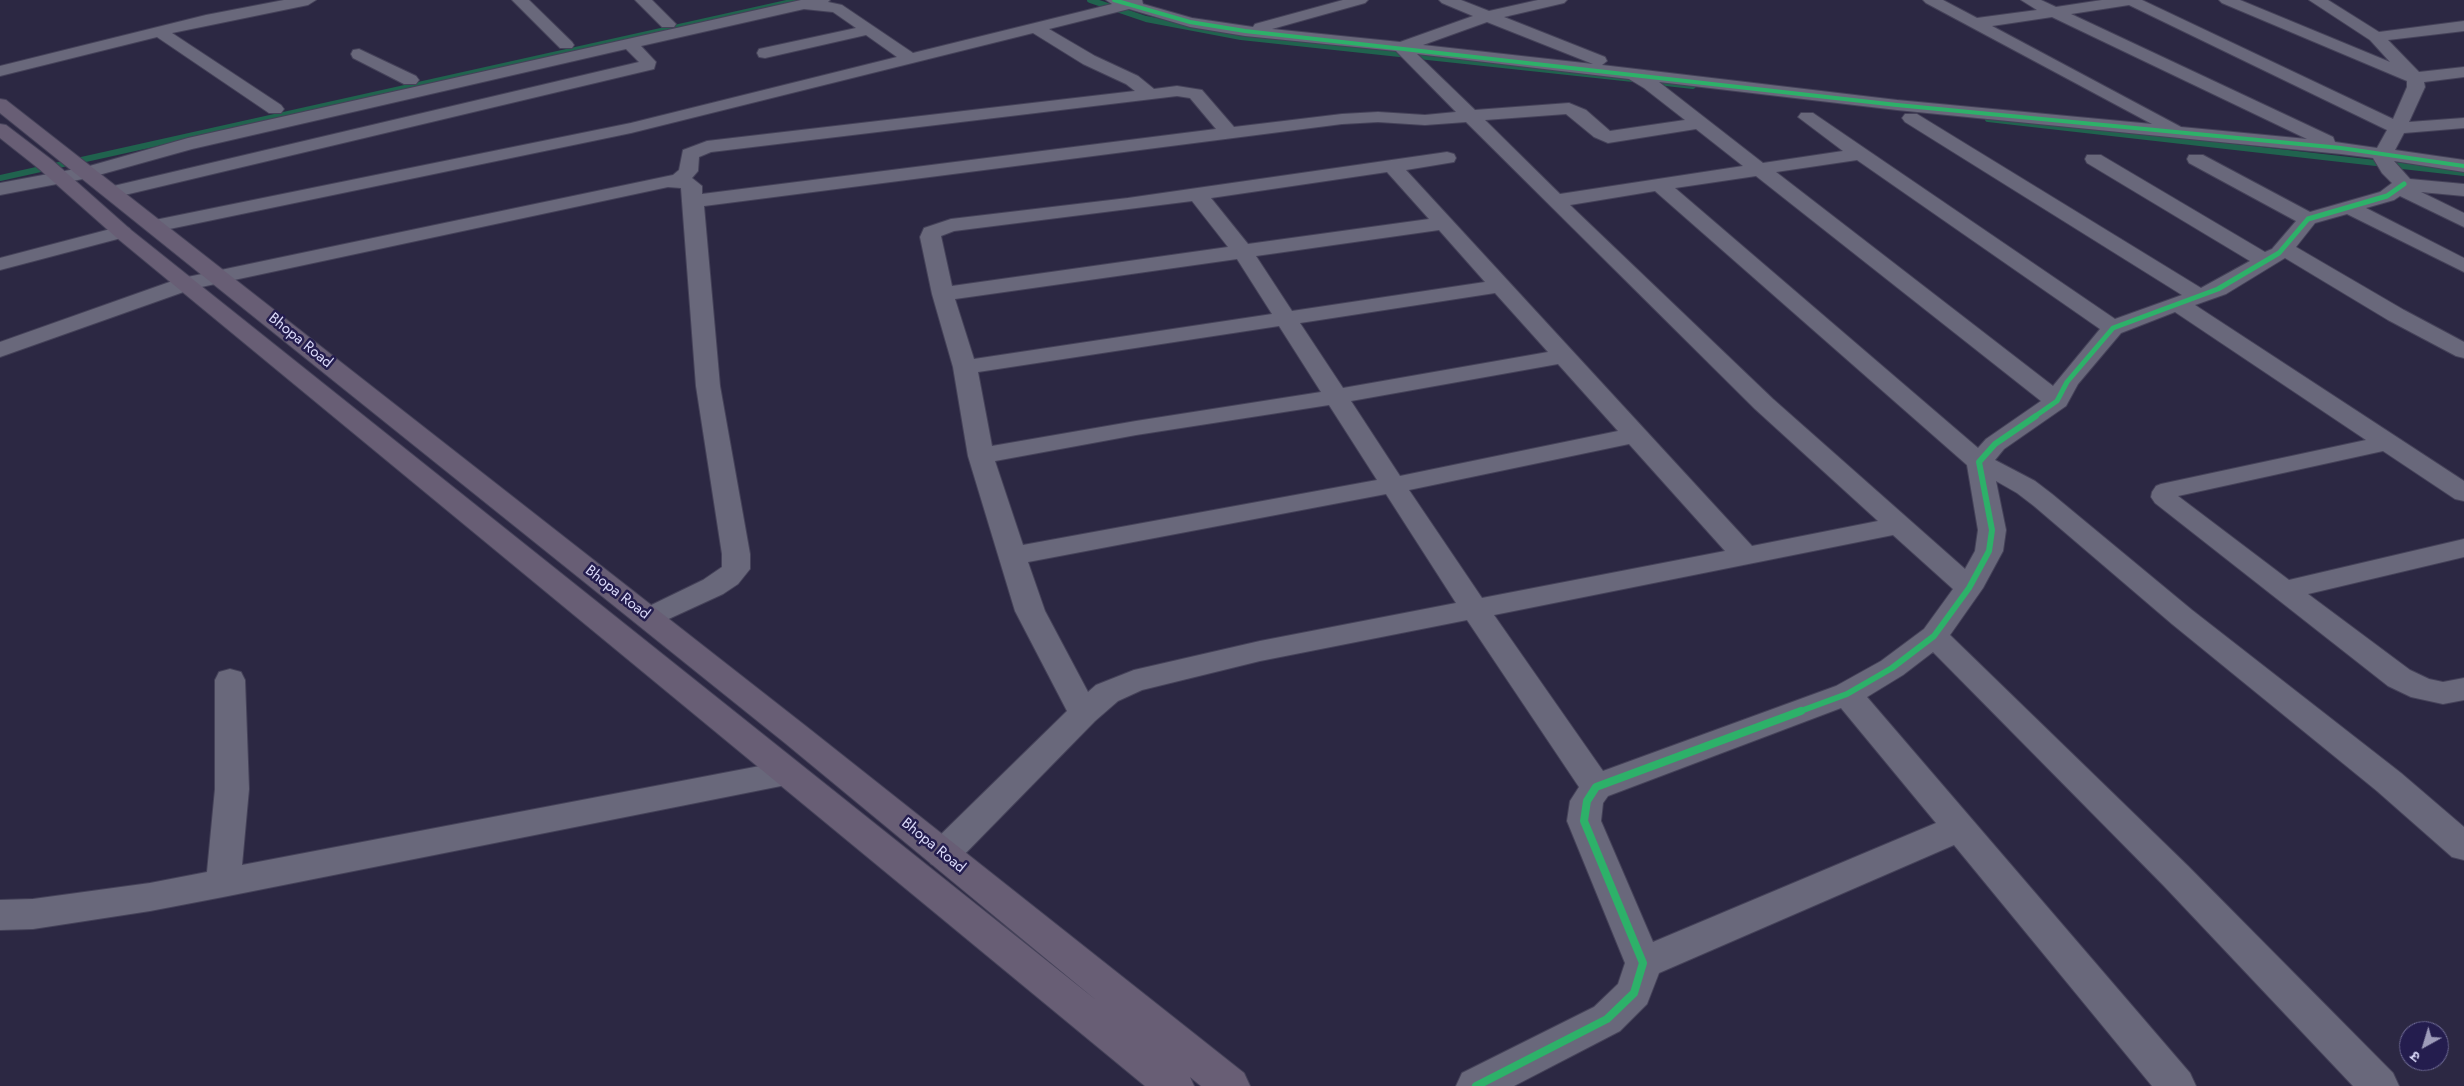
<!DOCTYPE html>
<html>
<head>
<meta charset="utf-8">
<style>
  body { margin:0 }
  #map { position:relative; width:2464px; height:1086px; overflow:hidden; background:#2c2843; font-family:Jost,"Noto Sans Devanagari",sans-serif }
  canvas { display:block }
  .north { position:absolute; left:2399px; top:1021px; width:50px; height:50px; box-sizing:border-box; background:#241d4e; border:1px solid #6d6993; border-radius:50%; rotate:219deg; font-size:14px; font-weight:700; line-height:20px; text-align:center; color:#dbdafa }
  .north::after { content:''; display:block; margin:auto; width:18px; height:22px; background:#9e9cba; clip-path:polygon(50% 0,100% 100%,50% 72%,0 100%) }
</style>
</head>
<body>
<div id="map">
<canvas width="2464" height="1086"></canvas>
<div class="north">उ</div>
</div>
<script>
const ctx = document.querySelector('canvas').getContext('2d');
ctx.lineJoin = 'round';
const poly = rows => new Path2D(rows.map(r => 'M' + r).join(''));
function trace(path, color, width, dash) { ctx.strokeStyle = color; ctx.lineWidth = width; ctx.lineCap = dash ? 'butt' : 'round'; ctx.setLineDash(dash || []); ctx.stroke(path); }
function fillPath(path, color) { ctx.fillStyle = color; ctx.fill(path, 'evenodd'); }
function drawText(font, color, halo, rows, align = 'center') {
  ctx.font = font + ' Jost,sans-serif'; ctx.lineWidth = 5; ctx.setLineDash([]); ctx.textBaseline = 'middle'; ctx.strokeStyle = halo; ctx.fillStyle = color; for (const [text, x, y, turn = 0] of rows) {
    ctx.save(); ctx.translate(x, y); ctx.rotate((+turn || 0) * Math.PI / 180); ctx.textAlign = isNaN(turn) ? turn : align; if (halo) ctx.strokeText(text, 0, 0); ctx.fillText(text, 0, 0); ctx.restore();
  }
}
trace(poly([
  [1090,0,1146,19,1241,37,1633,79],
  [1648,81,1693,86],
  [1988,119,2464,173],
  [0,178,800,0]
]), '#20634e', 6);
const minor = poly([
  [284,0,316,0,308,5,172,33,281,105,284,109,281,113,269,113,157,37,0,76,0,66,206,15,284,0],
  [512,0,529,0,572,42,574,45,572,48,560,48,512,0],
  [635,0,652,0,676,24,674,27,662,27,635,0],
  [801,0,830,0,828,2,842,5,913,53,1112,4,1106,0,1142,0,1143,4,1192,18,1253,27,1255,24,1343,0,1368,0,1365,3,1272,29,1400,42,1473,16,1442,3,1439,0,1461,0,1489,11,1538,0,1567,0,1564,3,1504,17,1605,57,1607,61,1602,65,1897,100,2152,124,1926,3,1923,0,1943,0,1977,18,2037,10,2021,0,2041,0,2056,7,2102,0,2142,0,2393,119,2407,87,2407,81,2222,3,2219,0,2240,0,2390,62,2370,40,2309,0,2328,0,2379,32,2464,21,2464,31,2388,40,2419,72,2464,67,2464,77,2424,82,2425,87,2409,122,2464,118,2464,128,2404,133,2395,150,2464,160,2464,172,2394,161,2410,179,2464,184,2464,196,2421,192,2464,213,2464,227,2400,196,2394,200,2366,208,2464,258,2464,272,2347,214,2315,223,2296,247,2404,310,2464,342,2464,358,2456,356,2388,320,2285,258,2226,294,2195,305,2464,481,2464,501,2455,499,2383,451,2178,496,2289,580,2464,539,2464,557,2308,594,2410,670,2429,679,2443,682,2464,678,2464,700,2443,704,2411,697,2388,686,2155,503,2151,497,2152,492,2156,486,2161,484,2366,440,2175,312,2121,333,2078,384,2066,406,2004,449,1995,460,2035,481,2052,494,2192,610,2401,773,2464,827,2464,860,2452,857,2377,791,2172,624,2034,506,2017,493,1996,481,2006,530,2003,551,1983,588,1950,635,2188,866,2393,1073,2399,1086,2353,1086,2164,886,1933,652,1903,675,1867,697,2190,1073,2196,1086,2152,1086,1954,845,1659,973,1647,1004,1620,1031,1514,1086,1456,1086,1462,1073,1594,1007,1618,984,1625,963,1567,821,1570,801,1579,787,1467,620,1260,661,1142,690,1118,701,1095,721,955,864,943,868,931,864,926,854,931,844,1067,711,1015,611,968,456,953,367,932,294,920,237,924,228,951,219,1128,198,1447,152,1454,154,1456,158,1454,162,1406,170,1752,546,1878,521,1755,409,1466,122,1425,125,1378,122,1342,124,704,206,720,386,750,554,750,569,738,584,723,594,649,628,639,625,634,618,639,611,703,580,722,567,722,554,696,386,681,188,668,187,192,289,0,357,0,342,178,279,673,175,679,170,683,150,707,141,1135,91,1126,84,1083,64,1033,33,631,133,155,232,148,230,145,226,148,222,155,220,631,123,897,57,866,35,765,58,759,57,757,53,759,49,856,28,833,12,804,9,641,46,656,62,654,69,112,198,105,196,102,192,105,188,639,62,626,49,192,149,88,178,0,195,0,183,86,167,188,138,801,0],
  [2129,5,2387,130,2377,148,2335,142,2333,137,2071,14,2129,5],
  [1129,9,1190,27,1245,36,1396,51,1456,112,1425,115,1378,112,1342,114,1234,127,1202,90,1177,86,1154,89,1138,76,1095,56,1049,29,1129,9],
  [2052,17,2307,139,2181,127,1992,26,2052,17],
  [1487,22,1593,64,1423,45,1487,22],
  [1417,54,1629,79,1644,88,1685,120,1610,131,1586,110,1569,103,1475,110,1417,54],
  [1659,82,1897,110,2341,154,2373,158,2382,173,2392,183,2380,192,2310,212,2203,155,2189,155,2187,159,2189,163,2296,221,2272,249,2265,252,2101,155,2087,155,2085,159,2087,163,2250,261,2201,288,1917,114,1905,114,1902,118,1905,122,2182,295,2115,319,1813,113,1801,113,1798,117,1843,151,1763,163,1659,82],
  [1177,96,1190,98,1216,129,702,194,702,186,692,178,698,171,699,157,711,152,1177,96],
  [1566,114,1594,137,1608,143,1696,129,1743,166,1560,194,1485,120,1566,114],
  [1857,160,2100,329,2053,386,1776,172,1857,160],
  [1387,172,1429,219,1248,244,1211,198,1387,172],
  [1756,176,2041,401,1986,439,1978,448,1675,188,1756,176],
  [1655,191,1967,465,1978,530,1975,551,1965,569,1773,399,1570,205,1655,191],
  [1192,201,1228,247,952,286,941,236,954,231,1192,201],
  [1439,230,1485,282,1292,311,1256,256,1439,230],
  [1237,259,1272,314,974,359,955,299,1237,259],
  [1495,293,1548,352,1343,388,1300,323,1495,293],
  [1279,326,1321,392,1136,421,992,446,978,372,1279,326],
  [1558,364,1618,431,1400,476,1351,401,1558,364],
  [1329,405,1377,480,1023,545,995,461,1136,435,1329,405],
  [1629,444,1725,551,1482,598,1409,490,1629,444],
  [1386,494,1456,603,1260,641,1134,670,1096,685,1088,692,1045,611,1028,562,1386,494],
  [1893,535,1953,589,1924,629,1881,661,1836,686,1603,771,1494,615,1893,535],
  [1841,708,1936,823,1653,942,1601,821,1603,803,1608,796,1841,708],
  [359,49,416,76,419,80,416,84,404,84,353,58,351,54,353,50,359,49],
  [122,226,129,228,132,232,129,236,0,270,0,258,122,226],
  [230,669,241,672,245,680,249,789,242,865,786,761,798,764,802,773,798,782,786,785,223,897,150,911,33,929,0,930,0,900,33,899,150,883,207,872,215,789,215,680,219,672,230,669]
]);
const major = poly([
  [0,99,6,100,807,727,1244,1073,1250,1086,1201,1086,1190,1077,1194,1086,1145,1086,117,238,38,168,0,138,0,124,6,125,52,160,131,230,1096,1000,785,743,0,113,0,99]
]);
trace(minor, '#454259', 2);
trace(major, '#454259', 2);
fillPath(minor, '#69687b');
fillPath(major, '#685e75');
trace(poly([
  [1114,0,1190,22,1245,31,1897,105,2341,148,2464,166]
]), '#2db169', 4);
trace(poly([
  [2034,417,2057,401,2067,382,2113,328,2218,289,2279,253,2308,219,2387,196,2404,184]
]), '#2db169', 5);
trace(poly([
  [1798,712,1847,694,1892,668,1934,636,1969,588,1989,551,1992,530,1979,462,1995,444,2036,416]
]), '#2db169', 6);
trace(poly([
  [1476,1086,1607,1019,1634,993,1643,963,1584,821,1587,801,1596,787,1801,711]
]), '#2db169', 8);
drawText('15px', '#dbdafa', '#241d4e', [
  ["Bhopa Road",300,341,39],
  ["Bhopa Road",617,593,38],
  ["Bhopa Road",933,846,39]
]);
</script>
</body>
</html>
